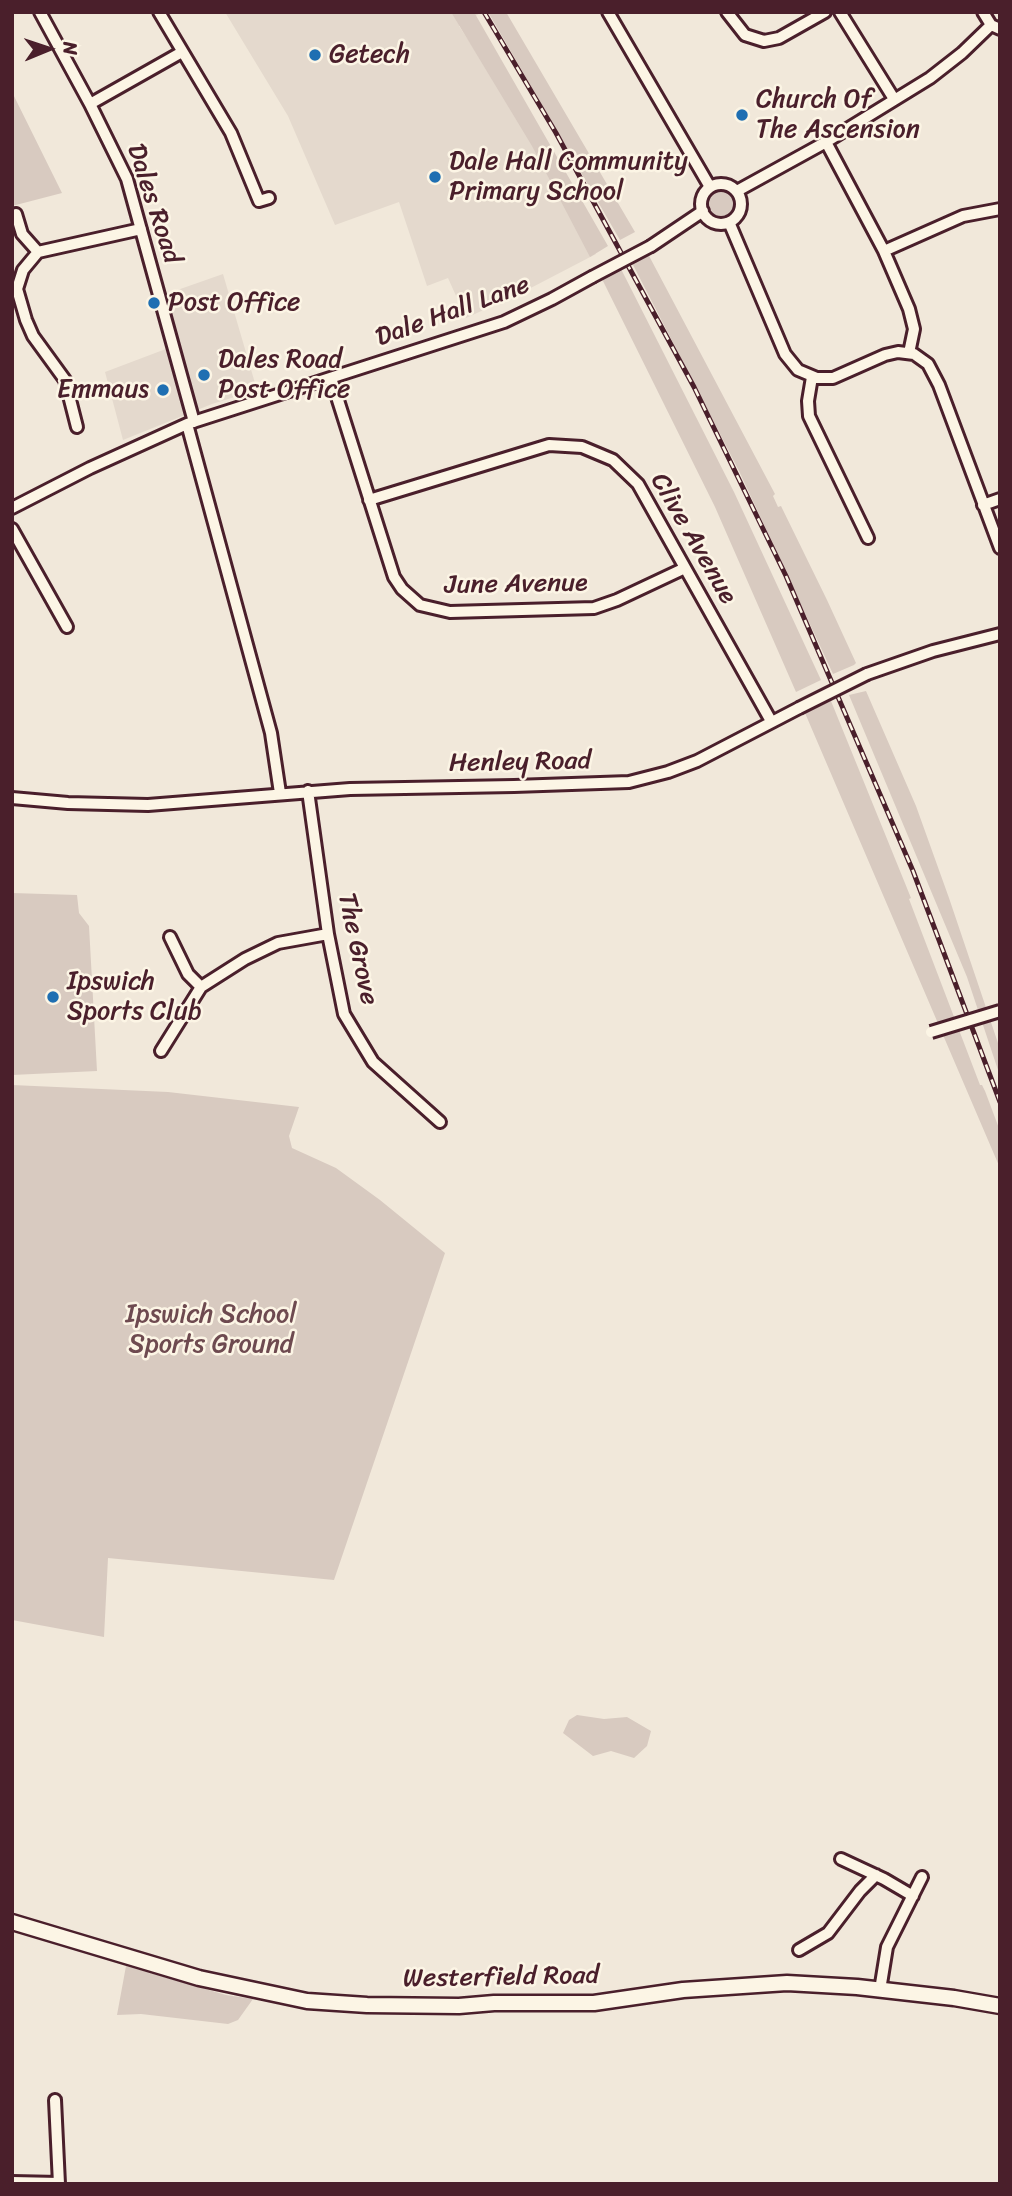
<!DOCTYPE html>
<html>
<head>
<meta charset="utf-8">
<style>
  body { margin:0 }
  #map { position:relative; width:1012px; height:2196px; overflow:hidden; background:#f1e8da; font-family:Sriracha,sans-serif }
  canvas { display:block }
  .frame { position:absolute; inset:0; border:14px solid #4a1f2b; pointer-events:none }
  .north { position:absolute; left:14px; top:14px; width:70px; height:70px; -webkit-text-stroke:5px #fcf5e5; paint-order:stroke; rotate:88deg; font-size:19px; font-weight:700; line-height:28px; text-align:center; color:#4a1f2b }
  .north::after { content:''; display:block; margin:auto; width:24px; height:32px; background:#4a1f2b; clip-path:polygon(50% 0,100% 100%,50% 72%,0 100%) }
</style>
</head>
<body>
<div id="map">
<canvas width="1012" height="2196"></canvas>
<div class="frame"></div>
<div class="north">N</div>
</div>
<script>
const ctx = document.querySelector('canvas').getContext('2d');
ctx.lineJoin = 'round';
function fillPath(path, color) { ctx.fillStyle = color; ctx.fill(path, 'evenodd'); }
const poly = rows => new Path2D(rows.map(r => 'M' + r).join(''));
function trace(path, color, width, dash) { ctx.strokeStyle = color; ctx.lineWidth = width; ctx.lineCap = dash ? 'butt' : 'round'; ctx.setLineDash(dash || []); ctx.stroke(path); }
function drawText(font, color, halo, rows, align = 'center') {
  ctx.font = font + ' Sriracha,sans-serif'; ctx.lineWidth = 5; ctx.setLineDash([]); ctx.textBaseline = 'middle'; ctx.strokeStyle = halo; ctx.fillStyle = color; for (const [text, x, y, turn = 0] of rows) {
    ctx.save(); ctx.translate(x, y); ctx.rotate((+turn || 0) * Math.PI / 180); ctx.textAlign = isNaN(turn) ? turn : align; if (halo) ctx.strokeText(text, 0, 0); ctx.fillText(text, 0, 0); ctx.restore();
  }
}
fillPath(poly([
  [225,12,482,12,459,26,542,152,596,254,523,292,466,318,448,278,427,286,399,202,335,225,288,116],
  [223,274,257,390,212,404,123,440,105,372,179,344,166,294]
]), '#e4d9cd');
fillPath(poly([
  [451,12,474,12,608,246,590,257,532,146],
  [488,12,506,12,635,232,620,240],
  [12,92,62,193,12,206],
  '706 204a15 15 0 1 1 30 0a15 15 0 1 1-30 0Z',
  [647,252,775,494,773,496,778,507,781,506,827,600,856,663,854,665,833,674,739,471,631,261],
  [620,267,734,492,821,680,796,692,715,507,601,277],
  [866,691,916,806,949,898,1000,1049,1000,1076,967,977,849,695],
  [831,701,911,898,909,899,980,1085,982,1085,985,1091,1000,1131,1000,1168,805,713],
  [12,893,77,895,79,913,89,926,97,1071,12,1075],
  [12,1085,168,1092,299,1107,289,1136,292,1148,336,1168,380,1200,445,1253,334,1580,108,1558,104,1637,12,1620],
  [577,1715,604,1719,627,1717,651,1731,647,1746,634,1758,611,1751,593,1756,563,1733,569,1720],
  [126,1966,226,1995,253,1999,238,2020,228,2024,141,2014,117,2015]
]), '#d8cac0');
const minor = poly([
  [40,12,90,104,127,179,194,422],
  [159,12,231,133,259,201,269,198],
  [608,12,710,187],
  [727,12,745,35,764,41,779,38,825,12],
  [840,12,894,99],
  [983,12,991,25,1000,29],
  [90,104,182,52],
  [826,142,884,251,909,309,914,329,909,353],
  '701 204a20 20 0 1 1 40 0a20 20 0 1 1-40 0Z',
  [737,191,826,142,930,78,962,53,991,25],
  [16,214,22,234,38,252],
  [729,222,785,354,798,370,817,378,833,378,885,355,898,352,914,354,928,364,939,385,1000,548],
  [651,246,703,211],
  [884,251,963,216,1000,209],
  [812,377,808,401,809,416,868,538],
  [331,378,394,577,402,589,420,605,450,612,594,608,617,600,685,568],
  [187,424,271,733,280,793],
  [77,427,65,380,33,336,26,320,17,289,23,270,38,252,141,229],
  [369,500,549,445,582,447,613,460,638,484,771,721],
  [983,505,1000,499],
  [12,508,90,468,187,424,504,322,552,299,592,277],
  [12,529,67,627],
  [867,674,933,651,1000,634],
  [308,791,328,934,344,1014,373,1062,440,1122],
  [12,798,68,803,148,805,350,789,514,786,629,782,668,772,697,761,799,708],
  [170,937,188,974,201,987],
  [161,1051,201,987,245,959,278,943,328,934],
  [841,1859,884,1879,913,1896],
  [799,1950,828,1933,860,1891,876,1875],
  [880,1990,887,1947,922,1877],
  [55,2100,59,2184],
  [12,2182,59,2183]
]);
const major = poly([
  [12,1922,199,1978,307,2001,367,2005,459,2006,494,2003,594,2003,683,1990,787,1983,857,1987,954,1998,1000,2006]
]);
trace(minor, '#4a1f2b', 16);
trace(major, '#4a1f2b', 19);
trace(minor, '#fcf5e5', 10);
trace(major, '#fcf5e5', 14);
const rail = poly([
  [484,12,556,133,694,387,786,576,913,871,1000,1102]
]);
trace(rail, '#4a1f2b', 5);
trace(rail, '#fcf5e5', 2.5, [8]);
const minorBridge = poly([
  [592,277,651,246],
  [799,708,867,674],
  [931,1032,1000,1011]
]);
trace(minorBridge, '#4a1f2b', 16, []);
trace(minorBridge, '#fcf5e5', 10);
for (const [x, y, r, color] of [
  [315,55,7,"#1f6fb2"],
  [742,115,7,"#1f6fb2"],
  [435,177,7,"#1f6fb2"],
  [154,303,7,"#1f6fb2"],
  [204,375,7,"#1f6fb2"],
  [163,390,7,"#1f6fb2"],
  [53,997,7,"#1f6fb2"]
]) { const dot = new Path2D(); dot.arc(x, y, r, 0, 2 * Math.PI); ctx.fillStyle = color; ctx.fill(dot); trace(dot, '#fcf5e5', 2.5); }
drawText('26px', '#4a1f2b', '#fcf5e5', [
  ["Getech",329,55],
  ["Church Of",756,100],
  ["The Ascension",756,130],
  ["Dale Hall Community",449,162],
  ["Primary School",449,192],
  ["Post Office",168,303],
  ["Dales Road",218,360],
  ["Post Office",218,390],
  ["Emmaus",149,390,"right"],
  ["Ipswich",67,982],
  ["Sports Club",67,1012]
], 'left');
drawText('26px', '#4a1f2b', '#fcf5e5', [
  ["Dales Road",153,204,72],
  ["Dale Hall Lane",453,312,-20],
  ["Clive Avenue",693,539,60],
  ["June Avenue",516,585,-1],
  ["Henley Road",520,763,-1],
  ["The Grove",357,949,78],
  ["Westerfield Road",501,1978,-1]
]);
drawText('26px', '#6e4a50', '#fcf5e5', [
  ["Ipswich School",211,1315],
  ["Sports Ground",211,1345]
]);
</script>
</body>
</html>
